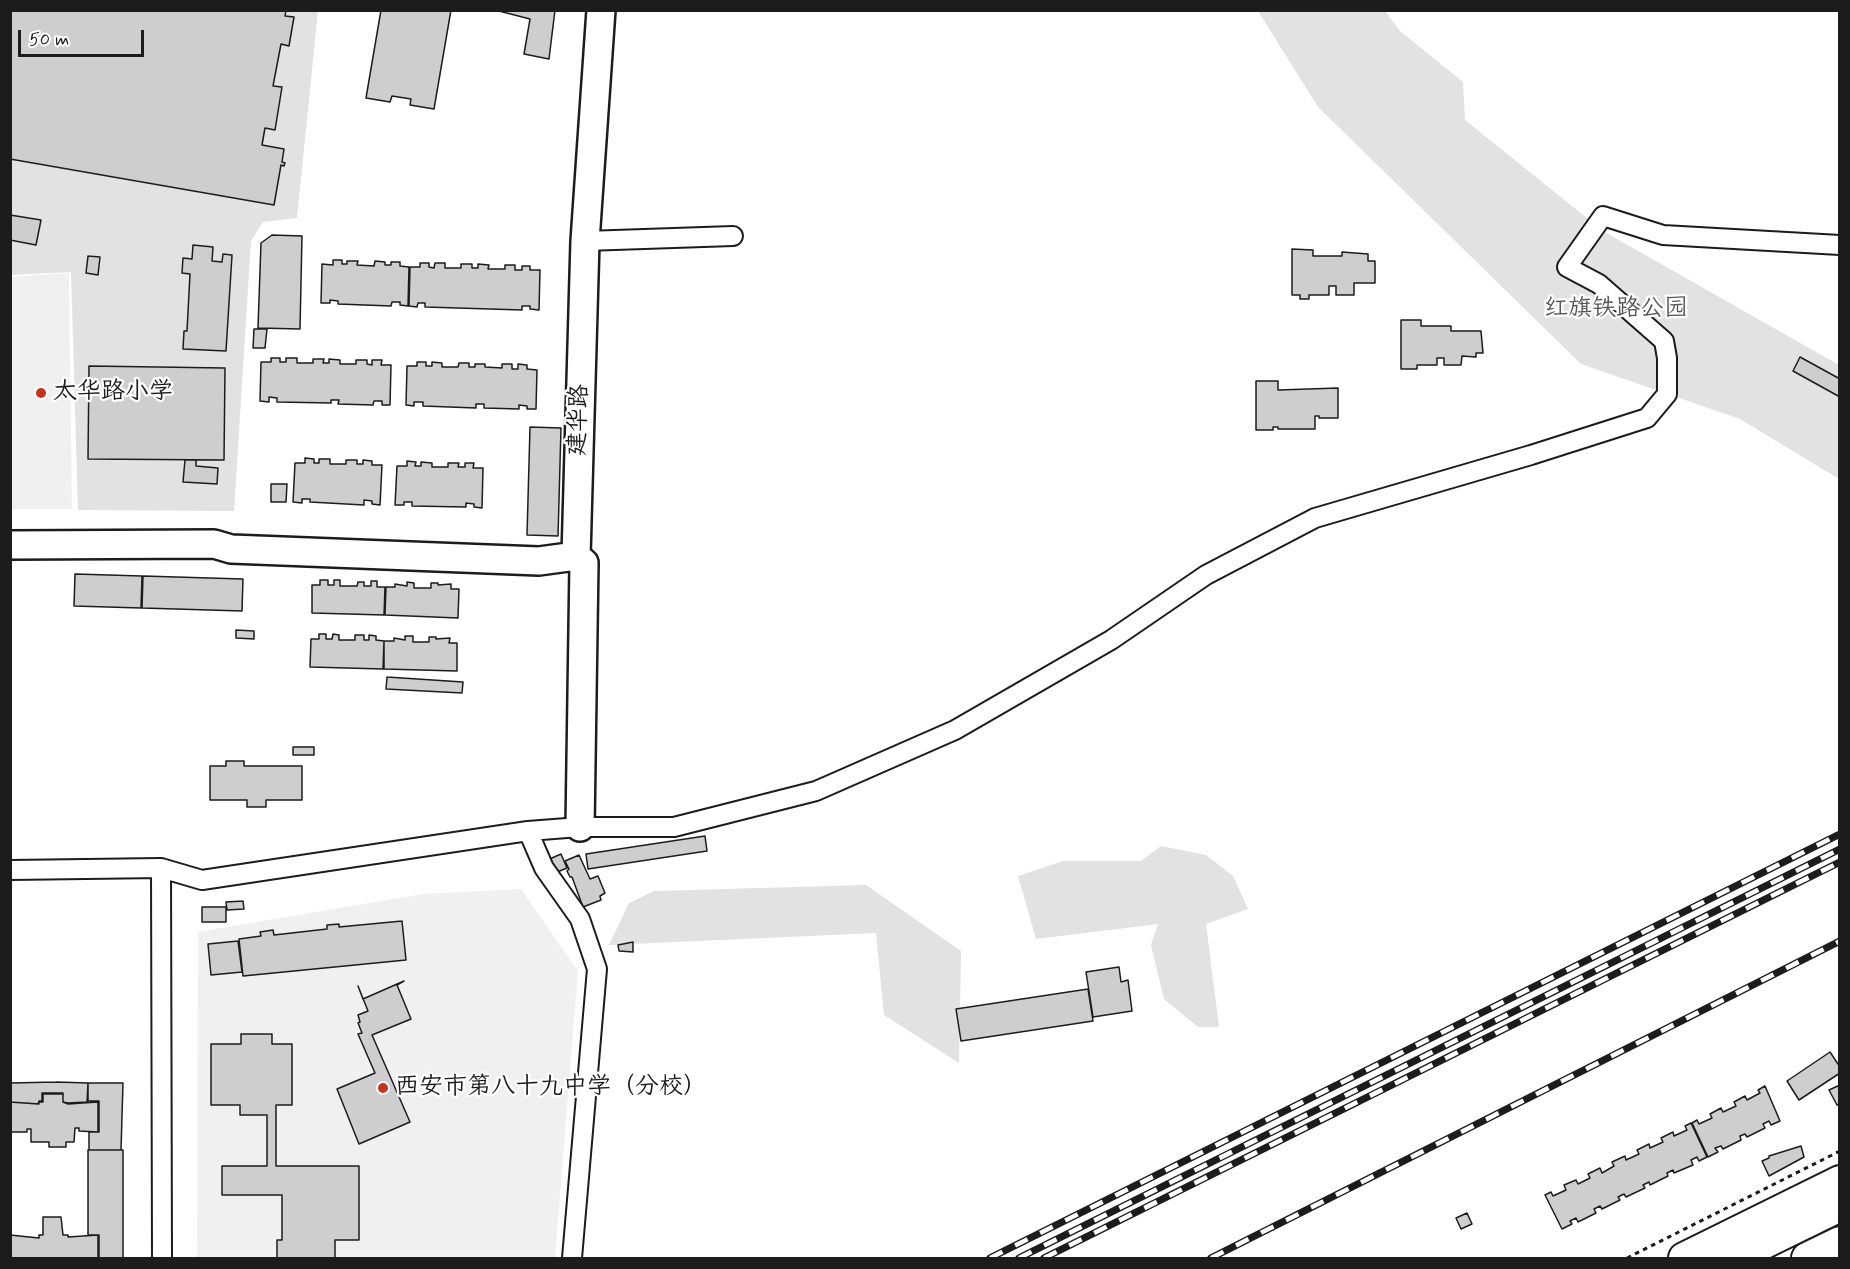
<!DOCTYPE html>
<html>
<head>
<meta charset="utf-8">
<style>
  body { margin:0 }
  #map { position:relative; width:1850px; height:1269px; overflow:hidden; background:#fff; font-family:Mynerve,sans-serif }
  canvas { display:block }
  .frame { position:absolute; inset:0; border:12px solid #1c1c1c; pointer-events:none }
  .scale { position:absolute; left:18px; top:30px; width:126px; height:27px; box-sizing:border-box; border:3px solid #1c1c1c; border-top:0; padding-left:8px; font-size:18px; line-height:21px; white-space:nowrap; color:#1c1c1c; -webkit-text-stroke:4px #fff; paint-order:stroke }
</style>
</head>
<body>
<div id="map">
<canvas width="1850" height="1269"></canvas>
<div class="frame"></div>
<div class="scale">50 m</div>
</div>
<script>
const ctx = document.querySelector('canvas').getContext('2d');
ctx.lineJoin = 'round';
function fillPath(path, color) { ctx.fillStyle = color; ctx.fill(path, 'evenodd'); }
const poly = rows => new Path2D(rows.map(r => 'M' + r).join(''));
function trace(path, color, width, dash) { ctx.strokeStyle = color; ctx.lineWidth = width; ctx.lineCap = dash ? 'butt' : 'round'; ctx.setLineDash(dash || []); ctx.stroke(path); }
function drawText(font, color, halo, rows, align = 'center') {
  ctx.font = font + ' Mynerve,"LXGW WenKai TC",sans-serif'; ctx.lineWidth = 4.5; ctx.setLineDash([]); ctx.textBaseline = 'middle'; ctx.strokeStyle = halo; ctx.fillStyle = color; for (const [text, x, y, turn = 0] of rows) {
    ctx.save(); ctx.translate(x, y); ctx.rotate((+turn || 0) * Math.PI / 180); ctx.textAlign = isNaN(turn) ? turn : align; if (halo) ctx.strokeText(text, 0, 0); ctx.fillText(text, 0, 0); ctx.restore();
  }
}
fillPath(poly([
  [69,273,72,509,11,509,11,277],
  [521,889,578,971,555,1258,197,1258,198,932,422,894]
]), '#f0f0f0');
fillPath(poly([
  [11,11,318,11,297,218,263,222,251,241,234,511,78,510,71,272,11,275],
  [1258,11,1385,11,1400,31,1463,82,1465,120,1603,231,1839,365,1839,479,1740,419,1581,364,1318,107],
  [1161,846,1206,855,1233,876,1248,909,1206,924,1219,1027,1198,1027,1164,999,1151,945,1158,924,1036,939,1018,876,1063,861,1141,861],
  [866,885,961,951,959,1063,884,1015,876,933,609,945,629,903,654,891]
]), '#e2e2e2');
const building = poly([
  [10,10,286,10,285,16,294,17,289,46,281,44,273,86,282,87,275,130,265,128,262,145,284,149,282,162,285,163,284,166,281,165,274,205,10,159,10,10],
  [381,10,451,10,434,109,410,105,411,99,392,96,390,102,366,98,381,10],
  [495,10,555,10,549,59,524,54,530,19,495,10],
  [10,215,41,220,36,245,10,240,10,215],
  [272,235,302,236,300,329,258,328,261,243,272,235],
  [193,245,213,247,212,261,222,262,223,254,232,255,226,351,183,349,184,331,187,331,190,274,182,273,183,258,192,259,193,245],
  [1292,249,1313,250,1313,256,1342,256,1342,252,1368,254,1368,261,1375,261,1375,283,1354,283,1354,295,1336,295,1336,286,1329,286,1329,295,1309,295,1309,299,1300,299,1300,295,1292,295,1292,249],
  [88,256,100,257,98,275,86,273,88,256],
  [333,260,342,260,342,264,347,264,347,261,358,261,357,265,374,266,375,261,385,262,385,265,391,265,391,262,400,262,400,266,409,267,408,306,400,305,400,302,392,302,391,306,338,304,338,301,330,300,330,303,321,303,322,264,333,265,333,260],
  [420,263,429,263,429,267,434,268,435,263,445,263,445,268,461,268,461,264,472,264,472,268,478,268,478,264,489,265,488,269,505,269,505,265,515,265,515,270,522,270,522,266,530,266,530,270,540,270,539,310,530,309,530,306,522,306,522,310,425,307,425,303,418,303,417,307,409,306,410,267,420,267,420,263],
  [1401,320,1421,320,1421,326,1451,326,1451,331,1481,331,1483,353,1476,353,1476,357,1462,356,1461,365,1444,365,1444,358,1437,358,1437,365,1417,365,1417,369,1401,369,1401,320],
  [254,329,267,329,265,348,253,348,254,329],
  [1800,357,1840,379,1840,397,1793,371,1800,357],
  [271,358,280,358,280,362,286,362,286,358,297,358,297,363,313,363,313,359,324,359,323,363,329,363,329,359,340,360,340,364,356,364,356,360,367,360,367,364,372,365,372,360,382,360,381,365,391,365,390,405,382,405,382,401,374,401,373,405,338,404,339,400,331,400,331,403,277,402,277,398,269,397,269,402,260,401,261,362,271,362,271,358],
  [417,362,426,362,426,366,432,366,432,362,442,363,442,367,458,367,459,363,469,363,469,367,475,367,475,364,485,364,485,367,502,368,502,364,512,364,512,369,518,369,518,364,527,365,527,369,537,370,536,409,527,409,527,406,519,405,519,409,484,408,484,404,476,404,476,408,423,406,423,402,414,402,414,406,406,405,407,366,417,366,417,362],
  [89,366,225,368,224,460,88,459,89,366],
  [1256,381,1278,381,1278,390,1338,388,1338,418,1319,418,1319,416,1315,416,1315,429,1278,429,1278,427,1273,427,1273,430,1256,430,1256,381],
  [530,427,561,428,558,536,527,535,530,427],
  [305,458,314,459,314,463,319,463,319,459,330,459,330,464,346,464,346,460,357,460,357,464,363,464,363,460,372,461,372,465,382,465,380,505,372,504,372,501,364,500,364,505,310,502,310,499,302,499,302,503,293,502,295,463,305,463,305,458],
  [185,460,196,460,196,466,218,468,217,484,183,482,185,460],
  [407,461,416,462,415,466,421,466,421,462,432,463,432,467,448,467,448,463,459,463,458,467,465,467,465,463,474,463,473,468,483,468,482,508,474,507,474,504,466,503,466,507,412,506,412,502,404,502,404,505,395,505,397,466,407,466,407,461],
  [271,484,287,484,286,502,271,502,271,484],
  [75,574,142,576,141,608,74,606,75,574],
  [143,576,243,579,242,611,142,608,143,576],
  [320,580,328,580,328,585,334,585,334,580,340,580,340,586,357,586,358,582,364,582,364,586,371,586,371,581,377,581,377,587,385,587,384,615,312,613,312,585,320,585,320,580],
  [407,582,414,583,414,588,431,588,431,583,438,583,438,585,451,584,451,589,459,589,458,618,385,615,386,587,395,587,395,584,407,586,407,582],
  [236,630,254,631,254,639,236,638,236,630],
  [319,634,326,634,326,639,332,639,333,634,339,635,339,640,355,640,355,635,364,635,364,640,369,640,369,635,376,636,376,640,384,641,383,669,310,667,311,639,319,639,319,634],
  [405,636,413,636,413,642,429,642,429,637,436,637,436,639,450,638,449,643,457,643,457,671,384,669,384,641,394,641,394,638,405,640,405,636],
  [387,677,463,682,462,693,386,689,387,677],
  [293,747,314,747,314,755,293,755,293,747],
  [226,761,244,761,244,766,302,766,302,800,266,800,266,807,247,807,247,800,210,800,210,766,226,766,226,761],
  [705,836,707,851,588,869,586,854,705,836],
  [561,854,567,868,550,875,545,861,561,854],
  [579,855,590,879,598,876,605,893,600,896,601,900,583,907,572,877,570,877,567,871,569,869,565,861,579,855],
  [243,901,244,909,227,910,226,902,243,901],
  [202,907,226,907,226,922,202,922,202,907],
  [402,921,406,960,243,976,239,939,261,936,260,932,273,930,274,935,327,929,327,925,339,924,339,927,402,921],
  [238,941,242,972,211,975,208,944,238,941],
  [633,942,633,952,619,951,618,945,633,942],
  [1119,967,1121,982,1128,980,1132,1011,1093,1017,1086,972,1119,967],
  [404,981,397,985,411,1019,372,1035,410,1122,359,1144,337,1089,375,1073,358,1034,362,1033,358,1023,360,1022,358,1015,368,1011,358,986,363,999,404,981],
  [1088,989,1093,1021,961,1041,956,1009,1088,989],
  [241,1034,272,1034,272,1044,292,1044,292,1105,276,1105,276,1166,359,1166,359,1240,335,1240,335,1258,277,1258,277,1240,282,1240,282,1195,222,1195,222,1166,267,1166,267,1115,240,1115,240,1105,211,1105,211,1044,241,1044,241,1034],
  [1830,1052,1840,1067,1840,1073,1799,1100,1787,1081,1830,1052],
  [56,1082,88,1083,87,1102,68,1103,63,1102,63,1093,42,1093,42,1101,39,1101,38,1104,10,1102,10,1083,56,1082],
  [88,1083,123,1083,121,1150,89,1150,89,1132,99,1132,99,1101,88,1101,88,1083],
  [1840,1085,1840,1104,1837,1105,1829,1090,1840,1085],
  [1765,1086,1780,1121,1771,1125,1769,1121,1763,1124,1765,1128,1747,1137,1745,1134,1740,1136,1741,1140,1723,1149,1721,1146,1715,1148,1718,1152,1708,1157,1692,1123,1697,1120,1699,1124,1712,1118,1710,1114,1721,1108,1723,1112,1736,1106,1734,1102,1745,1096,1747,1100,1760,1093,1758,1090,1765,1086],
  [43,1094,63,1094,63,1102,68,1104,98,1102,98,1132,79,1131,79,1128,75,1128,74,1142,66,1142,66,1147,49,1147,49,1142,31,1142,31,1129,27,1129,27,1132,10,1132,10,1102,39,1104,39,1102,43,1102,43,1094],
  [1691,1123,1707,1157,1699,1161,1697,1157,1691,1160,1693,1165,1674,1173,1673,1170,1667,1173,1668,1176,1650,1185,1649,1182,1643,1185,1645,1188,1626,1197,1624,1194,1618,1197,1620,1200,1602,1209,1600,1206,1594,1209,1596,1213,1578,1222,1576,1218,1570,1221,1572,1224,1562,1229,1545,1195,1551,1192,1553,1196,1566,1190,1564,1185,1576,1180,1578,1184,1590,1178,1588,1174,1600,1168,1602,1173,1614,1166,1612,1162,1625,1156,1626,1160,1639,1154,1637,1150,1649,1144,1650,1148,1663,1142,1661,1138,1673,1132,1674,1136,1687,1130,1685,1126,1691,1123],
  [1801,1146,1804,1157,1769,1176,1762,1161,1769,1158,1769,1156,1801,1146],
  [88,1150,123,1150,123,1258,99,1258,99,1235,88,1235,88,1150],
  [1467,1213,1472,1224,1461,1229,1456,1218,1467,1213],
  [43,1217,61,1217,63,1235,68,1235,68,1237,98,1235,98,1258,10,1258,10,1235,39,1238,39,1235,43,1235,43,1217]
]);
fillPath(building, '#cecece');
trace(building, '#1c1c1c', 1.5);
const street = poly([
  [585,241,733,236],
  [528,831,544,868,580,919,597,969,572,1258],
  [161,868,162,1258],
  [10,870,161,868,202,880,528,831,580,827,674,827,816,791,955,730,1111,640,1206,575,1315,518,1531,455,1647,418,1667,394,1667,358,1664,341,1599,284,1567,267,1603,216,1663,235,1840,245]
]);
const secondary = poly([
  [10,545,214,544,231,549,539,561,576,556],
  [580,827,584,563,576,556,585,241,601,10]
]);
const primary = poly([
  [1684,1258,1840,1181],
  [1734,1258,1840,1206],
  [1807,1258,1840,1242]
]);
trace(street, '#1c1c1c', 22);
trace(secondary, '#1c1c1c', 32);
trace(primary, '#1c1c1c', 34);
trace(poly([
  [1627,1258,1840,1151]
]), '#1c1c1c', 3, [4.5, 4.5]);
trace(street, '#fff', 18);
trace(secondary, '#fff', 27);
trace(primary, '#fff', 30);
const rail = poly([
  [990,1258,1840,834],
  [1019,1258,1840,849],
  [1044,1258,1840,862],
  [1211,1258,1840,941]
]);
trace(rail, '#1c1c1c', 7);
trace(rail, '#fff', 4.5, [14]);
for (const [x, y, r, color] of [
  [41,393,6,"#c8321e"],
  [383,1088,6,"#c8321e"]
]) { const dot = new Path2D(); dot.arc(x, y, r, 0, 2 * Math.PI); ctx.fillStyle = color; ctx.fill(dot); trace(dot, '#fff', 2); }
drawText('24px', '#575757', '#fff', [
  ["红旗铁路公园",1616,310]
]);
drawText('24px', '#1c1c1c', '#fff', [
  ["太华路小学",53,393],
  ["西安市第八十九中学（分校）",395,1088]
], 'left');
drawText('24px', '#1c1c1c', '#fff', [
  ["建华路",580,420,-88]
]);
</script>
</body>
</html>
